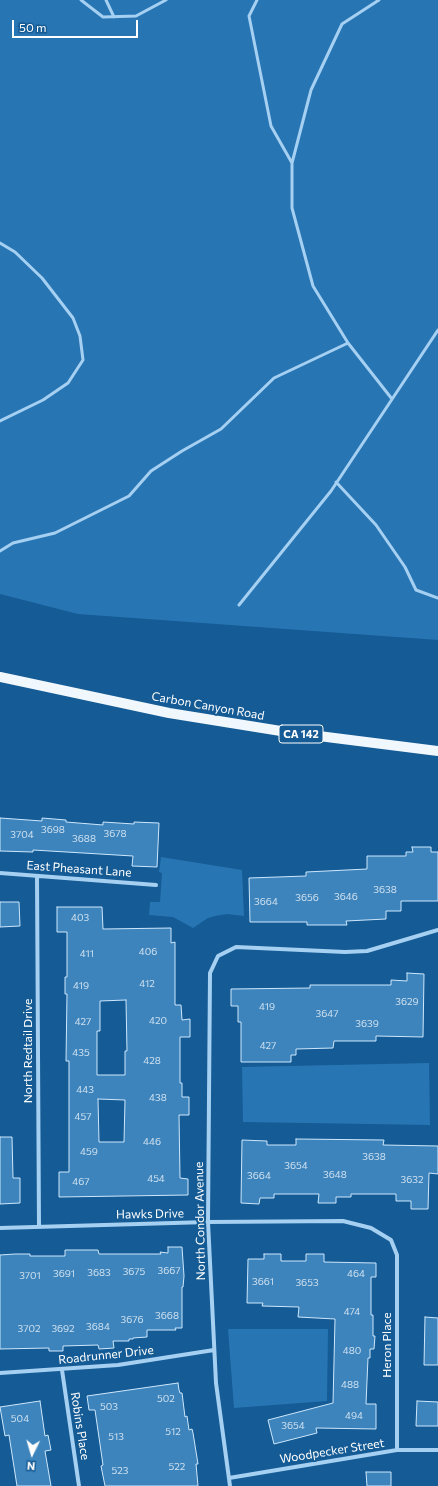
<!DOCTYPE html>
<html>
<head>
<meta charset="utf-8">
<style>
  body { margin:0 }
  #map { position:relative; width:438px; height:1486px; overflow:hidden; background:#155b95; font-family:Commissioner,sans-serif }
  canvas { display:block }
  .north { position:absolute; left:12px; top:1434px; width:40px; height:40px; -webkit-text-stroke:3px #155b95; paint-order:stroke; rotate:185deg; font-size:11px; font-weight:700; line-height:16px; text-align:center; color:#fff }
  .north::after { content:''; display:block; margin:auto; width:14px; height:18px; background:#fff; clip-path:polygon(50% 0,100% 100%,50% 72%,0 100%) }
  .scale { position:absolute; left:12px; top:20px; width:126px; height:18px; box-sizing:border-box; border:2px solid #fff; border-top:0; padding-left:5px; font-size:12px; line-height:14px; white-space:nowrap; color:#fff; -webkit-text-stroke:3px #155b95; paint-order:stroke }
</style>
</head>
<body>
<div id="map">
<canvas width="438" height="1486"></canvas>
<div class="north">N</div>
<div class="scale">50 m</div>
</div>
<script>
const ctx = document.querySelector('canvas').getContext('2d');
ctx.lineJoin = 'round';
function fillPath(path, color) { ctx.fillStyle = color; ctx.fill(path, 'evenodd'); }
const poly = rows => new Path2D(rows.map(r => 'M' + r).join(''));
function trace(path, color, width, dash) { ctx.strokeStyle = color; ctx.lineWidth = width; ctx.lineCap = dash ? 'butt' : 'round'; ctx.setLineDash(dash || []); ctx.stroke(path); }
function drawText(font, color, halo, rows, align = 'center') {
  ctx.font = font + ' Commissioner,sans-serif'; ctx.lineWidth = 4; ctx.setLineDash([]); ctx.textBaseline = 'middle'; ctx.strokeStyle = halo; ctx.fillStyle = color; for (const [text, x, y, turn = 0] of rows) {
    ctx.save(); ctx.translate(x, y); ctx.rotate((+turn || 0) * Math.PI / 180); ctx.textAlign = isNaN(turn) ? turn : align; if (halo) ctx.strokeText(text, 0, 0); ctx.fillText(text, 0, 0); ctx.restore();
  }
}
fillPath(poly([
  [0,0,438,0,438,640,78,614,0,594],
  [161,857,242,870,244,916,227,914,215,916,208,918,193,928,173,917,149,915,150,902,160,902,162,873,159,872],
  [429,1063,430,1125,243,1122,242,1067],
  [228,1329,328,1329,327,1401,234,1408]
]), '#2875b4');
const building = poly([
  [0,818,42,821,42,818,66,820,66,822,103,825,103,822,134,824,134,822,159,823,157,867,132,866,133,856,33,850,33,852,0,851,0,818],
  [412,847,431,847,431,852,438,852,438,901,401,901,401,911,386,911,386,919,346,921,347,925,307,925,307,922,250,922,249,878,306,876,306,872,367,869,367,856,406,856,406,852,413,852,412,847],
  [0,902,19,902,20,926,0,927,0,902],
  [57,907,102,907,103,929,171,928,171,943,175,942,175,1005,181,1005,182,1020,190,1019,190,1037,180,1037,180,1083,182,1083,182,1097,189,1097,189,1115,179,1115,180,1178,188,1179,188,1195,59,1197,59,1172,69,1172,69,1061,66,1061,67,994,65,994,65,977,67,977,67,932,57,932,57,907],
  [126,1000,127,1051,125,1051,125,1075,97,1075,97,1031,100,1031,100,1001,126,1000],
  [98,1099,125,1100,124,1142,99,1142,98,1099],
  [407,973,424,974,423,1037,376,1036,376,1041,334,1041,333,1048,296,1049,296,1055,291,1055,291,1062,241,1062,241,1022,238,1022,238,1006,231,1006,231,989,310,988,310,985,391,985,391,980,407,981,407,973],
  [0,1137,12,1137,13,1178,20,1178,20,1203,0,1204,0,1137],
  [296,1139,384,1140,383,1145,438,1146,438,1174,429,1173,428,1209,411,1209,411,1201,396,1201,396,1194,351,1194,351,1197,336,1197,336,1203,318,1203,319,1194,274,1194,274,1198,260,1198,259,1204,241,1203,242,1140,267,1141,267,1145,296,1145,296,1139],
  [168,1247,182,1247,184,1276,183,1287,182,1287,182,1328,175,1328,176,1330,147,1330,147,1337,133,1338,133,1339,129,1339,129,1341,113,1341,114,1348,99,1349,98,1345,63,1346,63,1351,49,1351,49,1348,0,1349,0,1255,15,1254,30,1254,30,1256,65,1256,65,1250,98,1250,99,1254,161,1254,160,1252,168,1253,168,1247],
  [264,1254,281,1254,281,1261,306,1261,306,1254,324,1254,324,1262,376,1263,376,1277,371,1277,371,1315,373,1315,373,1336,375,1336,374,1349,370,1349,370,1358,368,1358,366,1404,376,1404,376,1429,316,1428,317,1433,274,1444,268,1420,333,1403,335,1319,298,1317,299,1307,262,1306,263,1303,247,1303,248,1259,264,1259,264,1254],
  [425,1317,438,1318,438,1365,424,1365,425,1317],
  [178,1383,179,1390,180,1393,182,1393,185,1417,187,1416,189,1430,192,1429,193,1433,198,1464,196,1464,198,1486,105,1486,101,1466,103,1465,95,1410,89,1410,87,1396,178,1383],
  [40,1401,45,1436,48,1435,51,1450,45,1451,51,1486,17,1486,9,1435,5,1436,0,1407,40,1401],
  [417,1401,438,1402,438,1426,416,1426,417,1401],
  [366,1472,391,1472,391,1486,367,1486,366,1472]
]);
fillPath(building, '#3d84bd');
trace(building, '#cde7fc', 1);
trace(poly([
  [81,0,103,17,136,16,166,0],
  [106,0,114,17],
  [257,0,249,16,271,126,292,163],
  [379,0,342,24,311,90,292,163,292,208,313,286,348,343,392,399],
  [0,243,15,252,42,278,73,318,80,336,83,360,68,383,43,400,0,421],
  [336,482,376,525,405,567,416,590,438,598],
  [0,551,13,543,55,533,129,496,151,471,182,451,221,429,274,378,348,343],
  [239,605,331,491,438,330]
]), '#a5d0f2', 3);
trace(poly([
  [0,873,156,885],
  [37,876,39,1227],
  [0,1228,208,1222,343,1221,371,1228,391,1240,397,1255,397,1450],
  [62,1370,79,1486],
  [0,1373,118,1365,214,1350],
  [229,1478,397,1450,438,1450],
  [230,1486,216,1383,208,1222,210,973,218,956,236,947,345,952,367,951,438,930]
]), '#a5d0f2', 4);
trace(poly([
  [0,677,169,713,287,732,438,751]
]), '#f0f7ff', 10);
drawText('10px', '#cee0ee', null, [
  ["3698",53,830],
  ["3678",115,834],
  ["3704",22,835],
  ["3688",84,839],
  ["3638",385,890],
  ["3646",346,897],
  ["3656",307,898],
  ["3664",266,902],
  ["403",80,918],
  ["406",148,952],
  ["411",87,954],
  ["412",147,984],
  ["419",81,986],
  ["3629",407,1002],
  ["419",267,1007],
  ["3647",327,1014],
  ["420",158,1021],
  ["427",83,1022],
  ["3639",367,1024],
  ["427",268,1046],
  ["435",81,1053],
  ["428",152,1061],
  ["443",85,1090],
  ["438",158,1098],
  ["457",83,1117],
  ["446",152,1142],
  ["459",89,1152],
  ["3638",374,1157],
  ["3654",296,1166],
  ["3648",335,1175],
  ["3664",259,1176],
  ["454",156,1179],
  ["3632",412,1180],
  ["467",81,1182],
  ["3667",169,1271],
  ["3675",134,1272],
  ["3683",99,1273],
  ["3691",64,1274],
  ["464",356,1274],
  ["3701",30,1276],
  ["3661",263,1282],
  ["3653",307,1283],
  ["474",352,1312],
  ["3668",167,1316],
  ["3676",132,1320],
  ["3684",98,1327],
  ["3702",29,1329],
  ["3692",63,1329],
  ["480",352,1351],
  ["488",350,1385],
  ["502",166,1399],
  ["503",109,1407],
  ["494",354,1416],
  ["504",20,1419],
  ["3654",293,1426],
  ["512",173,1432],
  ["513",116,1437],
  ["522",177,1467],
  ["523",120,1471]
]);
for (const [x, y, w] of [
  [301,734,44]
]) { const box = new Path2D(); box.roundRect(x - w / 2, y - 9, w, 18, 3); ctx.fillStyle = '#155b95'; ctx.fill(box); trace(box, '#fff', 1); }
drawText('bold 11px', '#fff', null, [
  ["CA 142",301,734]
]);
drawText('12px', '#fff', '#155b95', [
  ["Carbon Canyon Road",208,706,10],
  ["East Pheasant Lane",79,869,4],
  ["North Redtail Drive",28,1051,-90],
  ["Hawks Drive",150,1214,-1],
  ["North Condor Avenue",200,1221,-91],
  ["Heron Place",387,1345,-90],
  ["Roadrunner Drive",106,1355,-6],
  ["Robins Place",80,1426,81],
  ["Woodpecker Street",332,1451,-9]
]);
</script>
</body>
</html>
